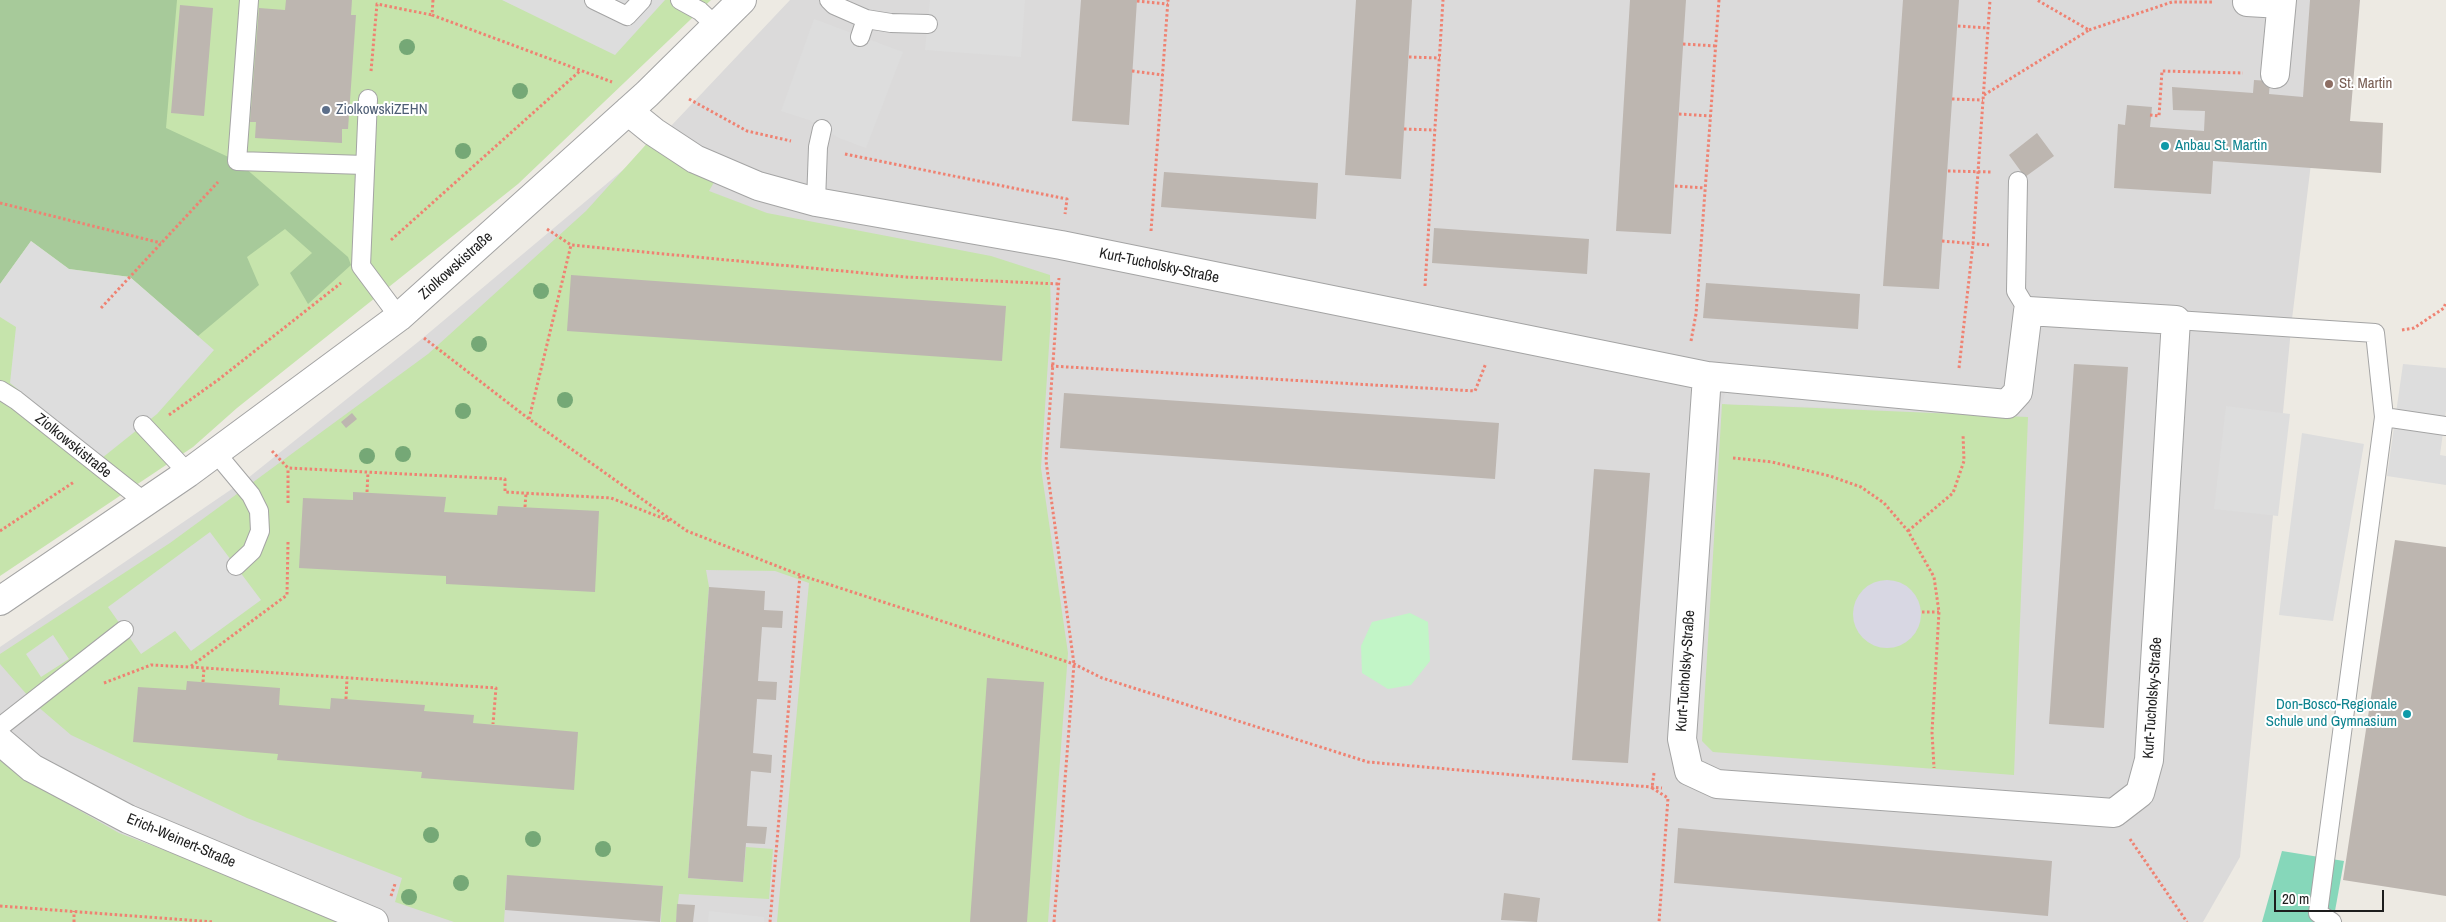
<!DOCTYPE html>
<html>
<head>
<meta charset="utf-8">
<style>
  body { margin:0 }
  #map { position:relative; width:2446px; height:922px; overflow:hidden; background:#edeae3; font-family:"Archivo Narrow",sans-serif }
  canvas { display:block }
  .scale { position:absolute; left:2274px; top:890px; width:110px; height:22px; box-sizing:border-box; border:2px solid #1d1d1d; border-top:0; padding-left:6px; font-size:15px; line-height:18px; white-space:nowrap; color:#1d1d1d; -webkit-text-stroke:4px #fff; paint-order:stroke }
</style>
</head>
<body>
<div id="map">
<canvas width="2446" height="922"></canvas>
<div class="scale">20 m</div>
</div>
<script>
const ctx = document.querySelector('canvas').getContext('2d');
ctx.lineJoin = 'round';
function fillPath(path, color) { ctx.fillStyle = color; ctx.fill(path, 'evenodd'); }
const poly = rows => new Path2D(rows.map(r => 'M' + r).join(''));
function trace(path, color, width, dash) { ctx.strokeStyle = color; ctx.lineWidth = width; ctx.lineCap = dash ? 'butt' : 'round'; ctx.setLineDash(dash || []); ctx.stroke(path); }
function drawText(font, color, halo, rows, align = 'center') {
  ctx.font = font + ' "Archivo Narrow",sans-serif'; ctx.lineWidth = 4; ctx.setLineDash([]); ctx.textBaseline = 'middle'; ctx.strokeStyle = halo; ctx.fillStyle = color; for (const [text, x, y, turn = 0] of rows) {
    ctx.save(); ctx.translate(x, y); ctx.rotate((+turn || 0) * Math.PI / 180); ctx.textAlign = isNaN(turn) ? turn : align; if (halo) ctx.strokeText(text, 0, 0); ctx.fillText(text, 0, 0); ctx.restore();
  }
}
fillPath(poly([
  [790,0,2331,0,2292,319,2240,857,2203,922,0,922,0,647,248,478,418,342,654,144]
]), '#dbdada');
fillPath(poly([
  [0,0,711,0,518,184,237,408,193,447,0,576],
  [651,139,717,177,709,191,767,213,991,256,1050,275,1051,316,1041,468,1068,653,1048,922,777,922,809,583,775,571,706,570,709,587,688,878,743,882,746,847,773,849,769,899,679,894,676,922,661,922,662,886,507,876,504,922,454,922,395,902,402,878,247,818,71,735,36,705,0,664,0,654,170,543,428,354,586,211],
  [1722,404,2028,417,2014,775,1713,752,1702,741],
  [0,760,26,780,119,833,277,893,340,922,0,922]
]), '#c6e4ac');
fillPath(poly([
  [0,0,177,0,166,128,237,161,348,257,351,265,308,304,290,273,312,253,285,229,247,257,259,285,198,336,130,277,69,269,31,241,0,284]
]), '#a7ca9a');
fillPath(poly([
  [1410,613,1428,622,1430,661,1411,685,1388,689,1362,673,1361,646,1372,622]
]), '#c2f5c7');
fillPath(poly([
  [2282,851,2344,861,2333,922,2262,922]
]), '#86d7ba');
fillPath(poly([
  [502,0,665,0,615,55],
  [930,0,1025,0,1021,57,925,50],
  [814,19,903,52,866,148,839,138,809,120,781,111],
  [31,241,69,269,130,277,214,350,157,414,102,458,10,383,16,327,0,317,0,284],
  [2403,364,2446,368,2446,410,2440,455,2446,456,2446,485,2387,476],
  [1729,379,1958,412,1722,404],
  [2226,406,2290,414,2278,516,2214,509],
  [2302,433,2364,444,2333,621,2279,615],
  [210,532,261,600,191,651,175,631,141,654,108,607],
  [53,635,69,659,41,677,26,654],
  [709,911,764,917,764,922,708,922]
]), '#ddd');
fillPath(poly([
  '1853 614a34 34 0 1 1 68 0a34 34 0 1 1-68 0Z'
]), '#d8d7e3');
fillPath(poly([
  [286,0,352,0,351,15,356,15,348,129,342,129,342,143,255,138,256,122,250,122,259,8,285,10],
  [1081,0,1137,0,1129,125,1072,121],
  [1356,0,1412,0,1401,179,1345,175],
  [1630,0,1686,0,1671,234,1616,231],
  [1903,0,1959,0,1939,289,1883,286],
  [2310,0,2360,0,2350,121,2383,123,2381,173,2213,161,2211,194,2114,188,2118,124,2125,125,2127,105,2152,107,2150,127,2204,131,2205,111,2173,110,2172,87,2253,93,2254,80,2270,81,2269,94,2303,97],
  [180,5,213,8,204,116,171,113],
  [2037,133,2054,156,2025,177,2009,155],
  [1164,172,1318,183,1316,219,1161,207],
  [1434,228,1589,239,1587,274,1432,263],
  [571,275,1006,306,1002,361,567,331],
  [1706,283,1860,294,1858,329,1703,318],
  [2074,364,2128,367,2104,728,2049,724],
  [1064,393,1499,423,1495,479,1060,448],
  [352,413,357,419,346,428,341,422],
  [1594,469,1650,473,1628,763,1572,760],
  [353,492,446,497,444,512,497,515,498,506,599,511,595,592,446,584,446,576,299,568,303,498,353,500],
  [2395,540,2446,547,2446,896,2343,880],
  [709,587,765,591,764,610,783,611,782,628,762,627,758,681,777,682,776,700,757,699,753,753,772,755,771,773,751,771,747,826,767,827,765,844,746,843,743,882,688,878],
  [987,678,1044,682,1027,922,970,922],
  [187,681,280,688,279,705,330,709,331,698,425,705,424,711,474,715,473,723,578,732,574,790,421,778,422,772,277,760,278,754,133,742,138,687,186,690],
  [1678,828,2052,861,2048,916,1674,883],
  [507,875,663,886,660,922,505,910],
  [1504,893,1540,898,1537,922,1501,920],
  [677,904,695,905,693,922,676,922]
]), '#bdb6b0');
const service = poly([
  [249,0,237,161,365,165],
  [594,0,627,16,642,0],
  [680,0,700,11,717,27],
  [829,0,834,5,866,19,860,37],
  [866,19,891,23,928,24],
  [368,99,361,266,399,317],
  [2018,181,2016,291,2028,311],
  [816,202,818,147,822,129],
  [2176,320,2375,333,2384,417],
  [0,390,16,400,146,503],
  [143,425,188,473],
  [216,453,251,495,259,511,260,531,252,551,236,566],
  [0,727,124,630],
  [2332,922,2318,913,2384,417,2446,426]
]);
const minor = poly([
  [2247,2,2281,4],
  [2275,74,2282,0],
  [628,111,654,132,695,159,758,186,816,202,1061,245,1707,376,2007,404,2018,392,2028,311,2176,320,2149,760,2140,793,2114,813,1717,784,1689,771,1682,739,1707,376],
  [0,601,188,473,399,317,647,94,742,0],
  [0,741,32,768,128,819,374,922]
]);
trace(service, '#a4a4a4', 20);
trace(minor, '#a4a4a4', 30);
trace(poly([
  [433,0,432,15,612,82],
  [1137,1,1168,4],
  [1958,26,1988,28],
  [2089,30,2172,2,2214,2],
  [1683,44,1716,46],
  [1409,57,1440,58],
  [371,71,377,4,432,15],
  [1132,71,1163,75],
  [1984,95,2089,30,2037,0],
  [689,99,747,131,791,141],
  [1952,99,1983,100],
  [1679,114,1711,116],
  [2150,115,2159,116,2162,71,2243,73],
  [1404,129,1435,130],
  [845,154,1067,199,1065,214],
  [1948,171,1991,172],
  [1675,186,1705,188],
  [0,203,161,243],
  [547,229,571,245,905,277,1059,284],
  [1151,231,1168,0],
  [391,240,581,70],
  [1942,241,1989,245],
  [1425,286,1443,0],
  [101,308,218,182],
  [2402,330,2414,328,2444,308,2446,302],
  [424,338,529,419,687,531,800,575,1074,664,1102,678,1368,762,1662,788],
  [1691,341,1696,314,1719,0],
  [1051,366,1475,391,1486,363],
  [1959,368,1973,244,1990,0],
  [169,415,218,380,341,283],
  [529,419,571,245],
  [272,451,288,468,505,479,505,492,611,498,670,521],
  [1733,458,1772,462,1830,476,1861,487,1884,503,1908,531,1934,577,1939,612,1932,732,1934,768],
  [367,492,368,472],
  [288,503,288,468],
  [525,507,526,493],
  [0,531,74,482],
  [1908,531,1953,493,1964,461,1963,434],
  [288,542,287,595,190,667,496,688,493,724],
  [1922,612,1939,612],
  [203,682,204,668],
  [104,683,151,665,190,667],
  [346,699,347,678],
  [1654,773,1652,788,1668,798,1659,922],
  [2130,839,2187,922],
  [391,896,395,884],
  [0,906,214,922],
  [74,922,74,911],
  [770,922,800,575],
  [1054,922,1074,664,1046,461,1059,278]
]), '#ef8272', 3, [2.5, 2.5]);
trace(service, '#fff', 18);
trace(minor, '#fff', 28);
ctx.fillStyle = '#75a876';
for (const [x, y] of [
  [407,47],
  [520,91],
  [463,151],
  [541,291],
  [479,344],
  [565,400],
  [463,411],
  [403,454],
  [367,456],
  [431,835],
  [533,839],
  [603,849],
  [461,883],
  [409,897]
]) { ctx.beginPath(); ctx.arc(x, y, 8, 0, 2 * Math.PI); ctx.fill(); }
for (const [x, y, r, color] of [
  [2329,84,5,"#8d6e63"],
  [326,110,5,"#5c6f8a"],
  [2165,146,5,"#0f9aa8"],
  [2407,714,5,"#0f9aa8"]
]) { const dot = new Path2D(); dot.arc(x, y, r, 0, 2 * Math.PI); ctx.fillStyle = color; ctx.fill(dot); trace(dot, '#fff', 2); }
drawText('15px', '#785e54', '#fff', [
  ["St. Martin",2339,84]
], 'left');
drawText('15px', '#4e5e75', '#fff', [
  ["ZiolkowskiZEHN",336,110]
], 'left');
drawText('15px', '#0d838f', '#fff', [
  ["Anbau St. Martin",2175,146],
  ["Don-Bosco-Regionale",2397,705,"right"],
  ["Schule und Gymnasium",2397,722,"right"]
], 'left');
drawText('15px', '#1d1d1d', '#fff', [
  ["Ziolkowskistraße",456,266,-42],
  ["Kurt-Tucholsky-Straße",1159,266,12],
  ["Ziolkowskistraße",73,446,39],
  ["Kurt-Tucholsky-Straße",1686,671,-86],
  ["Kurt-Tucholsky-Straße",2153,698,-86],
  ["Erich-Weinert-Straße",181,841,23]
]);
</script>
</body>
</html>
